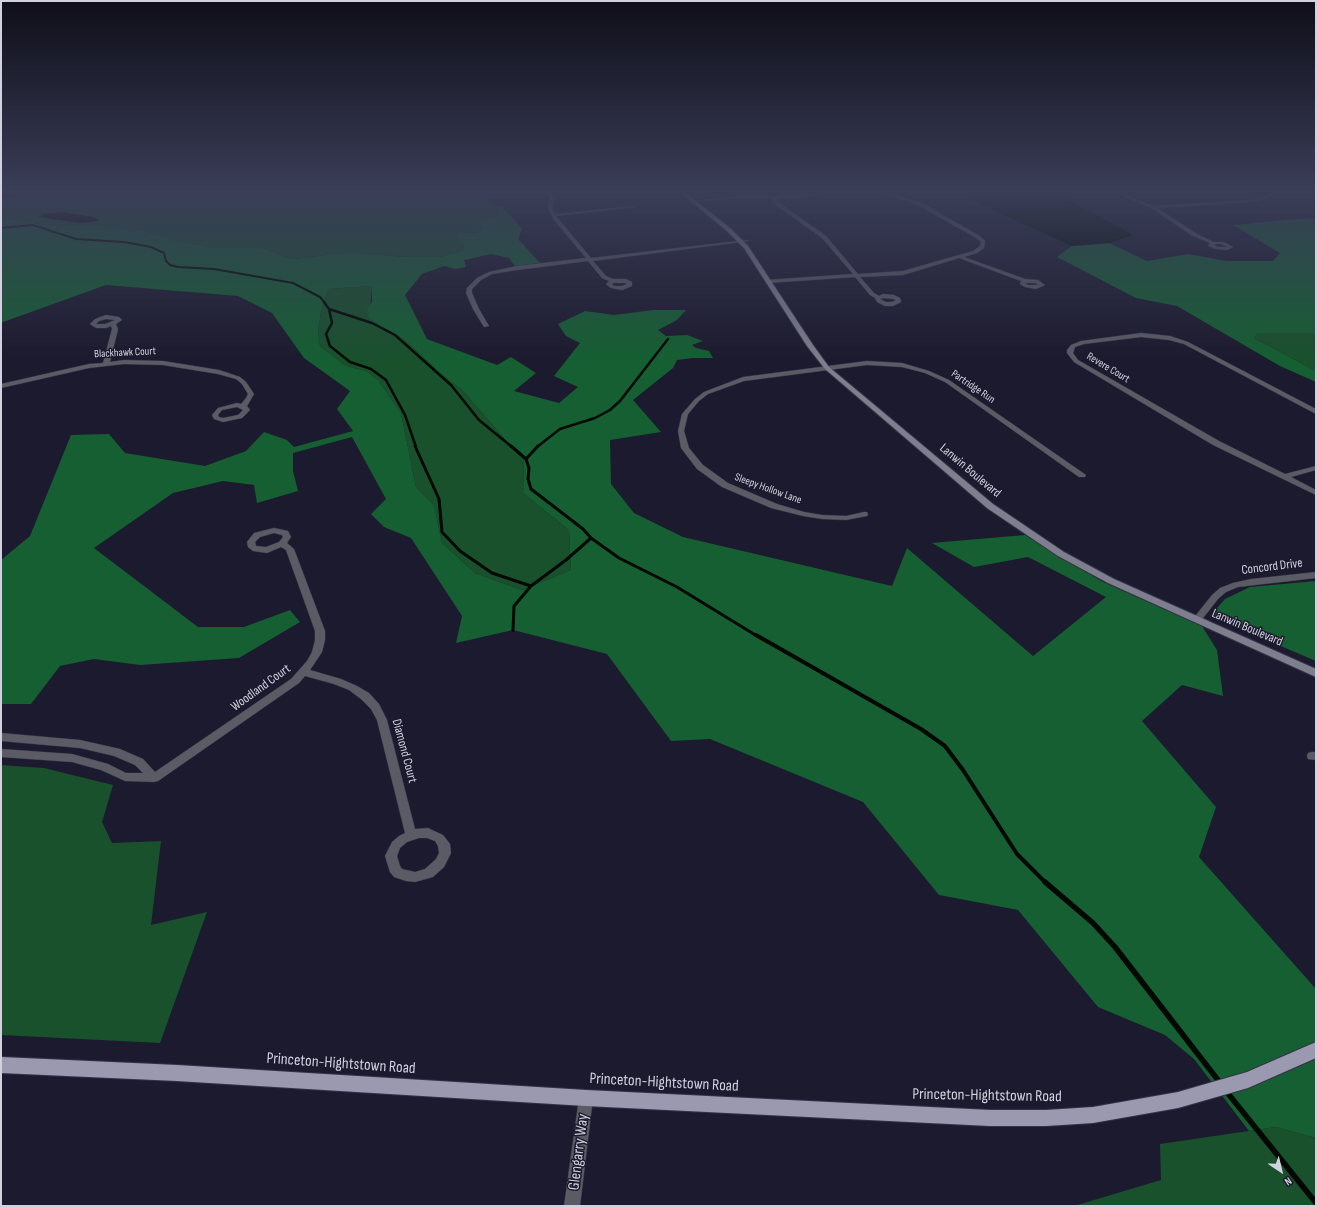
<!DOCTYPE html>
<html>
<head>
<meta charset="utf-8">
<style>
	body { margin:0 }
	#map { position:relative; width:1317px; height:1207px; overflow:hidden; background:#1c1a2e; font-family:"Sofia Sans Condensed",sans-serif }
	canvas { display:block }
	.frame { position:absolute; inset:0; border:2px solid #d1d1df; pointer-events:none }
	.north { position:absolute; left:1261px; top:1151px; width:40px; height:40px; -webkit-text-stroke:3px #1c1a2e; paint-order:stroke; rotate:145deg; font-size:11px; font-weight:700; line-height:16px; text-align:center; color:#d1d1df }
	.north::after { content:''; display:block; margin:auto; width:14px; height:18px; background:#d1d1df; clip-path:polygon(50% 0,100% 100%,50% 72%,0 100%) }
</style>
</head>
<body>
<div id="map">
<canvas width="1317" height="1207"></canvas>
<div class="frame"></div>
<div class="north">N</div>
</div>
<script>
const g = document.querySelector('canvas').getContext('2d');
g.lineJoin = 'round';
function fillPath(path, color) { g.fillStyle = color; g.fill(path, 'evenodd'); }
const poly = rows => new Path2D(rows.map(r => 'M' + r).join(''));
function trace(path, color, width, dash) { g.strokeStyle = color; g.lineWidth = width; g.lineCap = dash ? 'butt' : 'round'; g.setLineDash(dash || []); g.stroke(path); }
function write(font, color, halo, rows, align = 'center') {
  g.font = font + ' "Sofia Sans Condensed",sans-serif'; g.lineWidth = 3; g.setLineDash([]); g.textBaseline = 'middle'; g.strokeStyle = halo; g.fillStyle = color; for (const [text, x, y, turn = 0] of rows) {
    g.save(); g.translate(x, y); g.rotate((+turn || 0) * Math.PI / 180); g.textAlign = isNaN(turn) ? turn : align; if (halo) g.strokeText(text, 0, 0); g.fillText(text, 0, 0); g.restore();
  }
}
fillPath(poly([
	[37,193,485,193,499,212,498,216,484,220,479,224,483,228,480,232,467,232,463,250,440,257,408,257,354,253,330,254,313,257,292,259,262,248,215,248,174,240,142,230,109,226,51,226,1,217,1,199],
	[372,286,369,319,405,340,440,373,462,390,524,461,523,493,569,530,571,570,522,590,475,573,442,543,434,505,416,487,401,413,378,380,366,371,346,366,320,346,318,331,321,312,328,289],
	[1258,333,1316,333,1316,371,1254,338],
	[1,765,44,768,113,785,102,822,112,843,161,841,151,925,207,912,160,1043,1,1035],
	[1276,1127,1316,1138,1316,1206,1074,1206,1161,1180,1160,1144]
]), '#18512c');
fillPath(poly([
	[502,206,522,229,518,239,540,263,515,266,509,258,491,254,464,260,466,267,455,269,444,266,422,274,405,295,427,339,497,365,511,357,536,373,514,391,559,403,578,387,554,376,580,343,566,336,558,324,585,311,614,315,653,310,686,310,677,320,658,330,666,336,687,335,703,341,692,345,696,348,709,351,713,358,693,358,677,360,673,368,633,400,661,432,610,440,611,484,634,513,683,537,892,586,907,548,1033,656,1106,597,1028,557,974,567,932,543,1025,535,1101,581,1202,626,1217,650,1223,696,1182,685,1142,721,1216,807,1199,857,1316,989,1316,1138,1276,1127,1249,1131,1194,1059,1165,1035,1098,1007,1018,910,939,895,863,802,710,739,671,741,607,654,513,630,456,643,462,616,411,538,384,527,371,514,386,499,352,437,293,453,293,471,298,491,257,503,254,485,223,481,173,493,94,548,198,627,244,627,290,610,300,622,239,658,140,665,94,659,60,666,31,704,1,704,1,560,30,536,71,435,109,434,125,453,205,466,246,451,264,432,287,440,294,447,353,431,337,409,350,391,304,358,272,313,238,296,106,285,3,322,1,321,1,217,51,226,109,226,142,230,174,240,215,248,262,248,292,259,313,257,330,254,354,253,408,257,440,257,463,250,464,244,457,236,459,233,480,232,483,228,478,224,484,220,498,216,499,212,495,207],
	[372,286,372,302,367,309,369,319,405,340,440,373,462,390,524,461,523,493,569,530,571,570,522,590,475,573,442,543,434,505,416,487,401,413,378,380,366,371,346,366,320,346,318,331,321,312,328,289],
	[1307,218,1316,219,1316,333,1258,333,1254,338,1316,371,1316,382,1280,366,1177,306,1136,298,1057,257,1072,246,1109,243,1147,261,1188,254,1227,261,1273,261,1280,253,1233,225],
	[1316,581,1316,661,1210,616,1225,599,1250,587]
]), '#155f32');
fillPath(poly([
	[956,193,1055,193,1133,235,1109,243,1072,246],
	[62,212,93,217,100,220,92,222,79,223,38,217,44,214]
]), '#000801');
trace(poly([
	[1,228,33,225,76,239,124,242,151,247,164,253,166,261,170,265,178,267,214,269,293,283,320,297,325,303]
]), '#000801', 2);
trace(poly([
	[324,302,329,309,332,323,326,334,330,346,350,362,371,369,386,380,405,415,416,447],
	[329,309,372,323,395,335,451,385,479,420,512,447],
	[537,447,560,429,595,418,610,410,620,401,668,339]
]), '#000801', 2.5);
trace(poly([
	[415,446,439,499,442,532,460,551,492,573,531,586],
	[511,446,526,459,529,468,528,479,531,489,583,529,591,538,619,558,677,587,757,636],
	[526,459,538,446],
	[513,630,514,606,531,586,566,560,591,538]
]), '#000801', 3);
trace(poly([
	[756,635,921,729,945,746,963,770,1017,854,1046,883]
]), '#000801', 4);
trace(poly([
	[1045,882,1093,923,1115,947,1221,1084],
	[1226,1091,1316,1203]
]), '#000801', 5.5);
const street = poly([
	[548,193,552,193,554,198,552,209,555,214,634,206,636,207,556,216,591,258,747,240,749,241,593,261,606,276,613,279,626,279,632,282,632,286,622,290,611,288,607,285,606,284,609,281,602,278,588,261,517,270,492,274,481,280,472,289,472,293,479,309,489,326,484,327,473,309,466,293,467,288,477,278,489,272,517,266,586,258,554,220,548,209,550,198,548,193],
	[613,283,625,283,627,284,622,286,614,286,612,284,613,283],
	[823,193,838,193,798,198,777,198,778,202,826,236,858,274,903,271,973,251,980,246,981,242,976,238,916,204,894,197,871,193,883,193,895,195,920,202,980,236,985,241,984,248,977,253,964,257,1025,279,1038,280,1045,285,1036,289,1025,287,1020,284,1021,281,959,258,903,275,860,277,874,293,879,296,883,294,894,295,900,298,901,302,893,306,885,306,877,302,875,298,870,295,855,277,768,283,765,281,766,280,853,274,822,238,774,204,772,198,739,198,693,202,691,201,739,196,798,196,823,193],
	[1025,283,1035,283,1038,285,1028,285,1025,283],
	[884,298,893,299,896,300,892,302,886,302,880,299,884,298],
	[1116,193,1122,193,1153,206,1251,200,1264,197,1271,193,1276,193,1266,199,1251,202,1157,208,1197,234,1214,242,1224,242,1233,247,1227,250,1216,249,1208,246,1210,243,1193,236,1151,208,1116,193],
	[1214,244,1221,244,1227,247,1217,247,1214,244],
	[106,315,119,317,122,320,116,324,118,329,110,362,124,360,163,361,219,370,240,377,246,382,254,394,247,406,250,410,242,418,223,422,214,419,212,415,218,408,237,403,241,404,246,398,248,394,242,384,236,379,218,374,163,365,124,364,89,368,1,388,1,384,89,364,103,363,112,329,111,326,106,328,96,328,90,324,95,319,106,315],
	[106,319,115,320,105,324,96,324,99,321,106,319],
	[237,407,243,410,238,415,223,418,219,417,218,415,222,410,237,407],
	[1141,333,1170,336,1188,342,1316,409,1316,414,1184,344,1169,340,1141,337,1084,344,1075,347,1073,353,1078,360,1219,441,1285,474,1316,466,1316,470,1291,477,1316,490,1316,495,1213,445,1074,362,1067,353,1067,350,1071,345,1081,341,1141,333],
	[867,361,902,363,929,371,949,380,1086,475,1085,477,1079,477,945,382,925,373,902,367,867,365,744,381,708,394,699,401,688,414,684,431,689,448,703,465,728,483,777,504,804,512,822,515,846,516,864,512,867,512,868,514,867,516,846,520,822,519,803,516,771,508,722,487,697,469,681,448,678,431,682,414,695,399,704,392,743,377,867,361],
	[274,528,288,531,291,537,287,543,294,549,325,631,325,640,322,652,310,670,341,679,357,686,369,693,379,704,387,720,415,829,428,828,432,830,443,835,450,844,451,853,444,867,433,877,415,882,406,881,394,877,390,872,385,856,392,842,399,836,405,833,377,720,371,709,361,699,349,690,334,684,305,676,299,683,158,781,154,782,125,781,101,770,72,762,1,757,1,749,72,754,108,764,126,773,143,773,135,765,114,756,80,748,1,741,1,733,80,740,120,749,143,759,155,772,291,679,307,661,312,652,315,640,315,631,286,550,281,547,267,553,253,551,248,547,247,542,254,533,274,528],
	[274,533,282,535,283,537,279,542,266,547,256,546,255,542,260,537,274,533],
	[419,838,427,838,435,841,438,846,439,853,436,859,425,869,415,872,402,869,400,866,397,856,400,848,407,842,419,838],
	[1316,572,1316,578,1238,587,1226,592,1218,599,1200,622,1197,623,1192,620,1212,595,1220,588,1233,583,1251,579,1316,572],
	[1312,752,1316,752,1316,760,1308,759,1307,756,1308,753,1312,752],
	[586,1091,591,1093,593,1098,580,1206,564,1206,579,1098,581,1093,586,1091]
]);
const secondary = poly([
	[681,193,686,193,731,229,748,246,813,345,829,367,993,504,1064,552,1114,579,1316,669,1316,677,1108,583,1058,556,987,508,825,369,807,346,744,248,727,231,681,193]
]);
const primary = poly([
	[1316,1042,1316,1058,1248,1088,1178,1108,1093,1123,1046,1126,990,1126,586,1106,177,1081,1,1073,1,1057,177,1065,586,1090,990,1110,1046,1110,1093,1107,1178,1092,1247,1072,1316,1042]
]);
trace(street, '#353447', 1);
trace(secondary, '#353447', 2);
trace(primary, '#353447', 2);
fillPath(street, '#5b5b66');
fillPath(secondary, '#7e7e8f');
fillPath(primary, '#9a99b0');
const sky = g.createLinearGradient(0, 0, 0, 362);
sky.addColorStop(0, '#0f0e19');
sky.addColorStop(0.53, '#3a3e57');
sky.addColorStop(1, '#3a3e5700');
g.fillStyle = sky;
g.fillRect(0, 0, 1317, 362);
write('11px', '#d1d1df', '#1c1a2e', [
	["Blackhawk Court",125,353,-3],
	["Revere Court",1108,368,31],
	["Partridge Run",973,387,34],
	["Sleepy Hollow Lane",768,489,20]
]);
write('13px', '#d1d1df', '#1c1a2e', [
	["Lanwin Boulevard",970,471,40],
	["Concord Drive",1272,567,-7],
	["Lanwin Boulevard",1247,628,23],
	["Woodland Court",261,688,-36],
	["Diamond Court",404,751,75]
]);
write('16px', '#d1d1df', '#1c1a2e', [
	["Princeton-Hightstown Road",341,1064,4],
	["Princeton-Hightstown Road",664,1083,3],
	["Princeton-Hightstown Road",987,1096,1],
	["Glengarry Way",579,1152,-83]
]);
</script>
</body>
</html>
